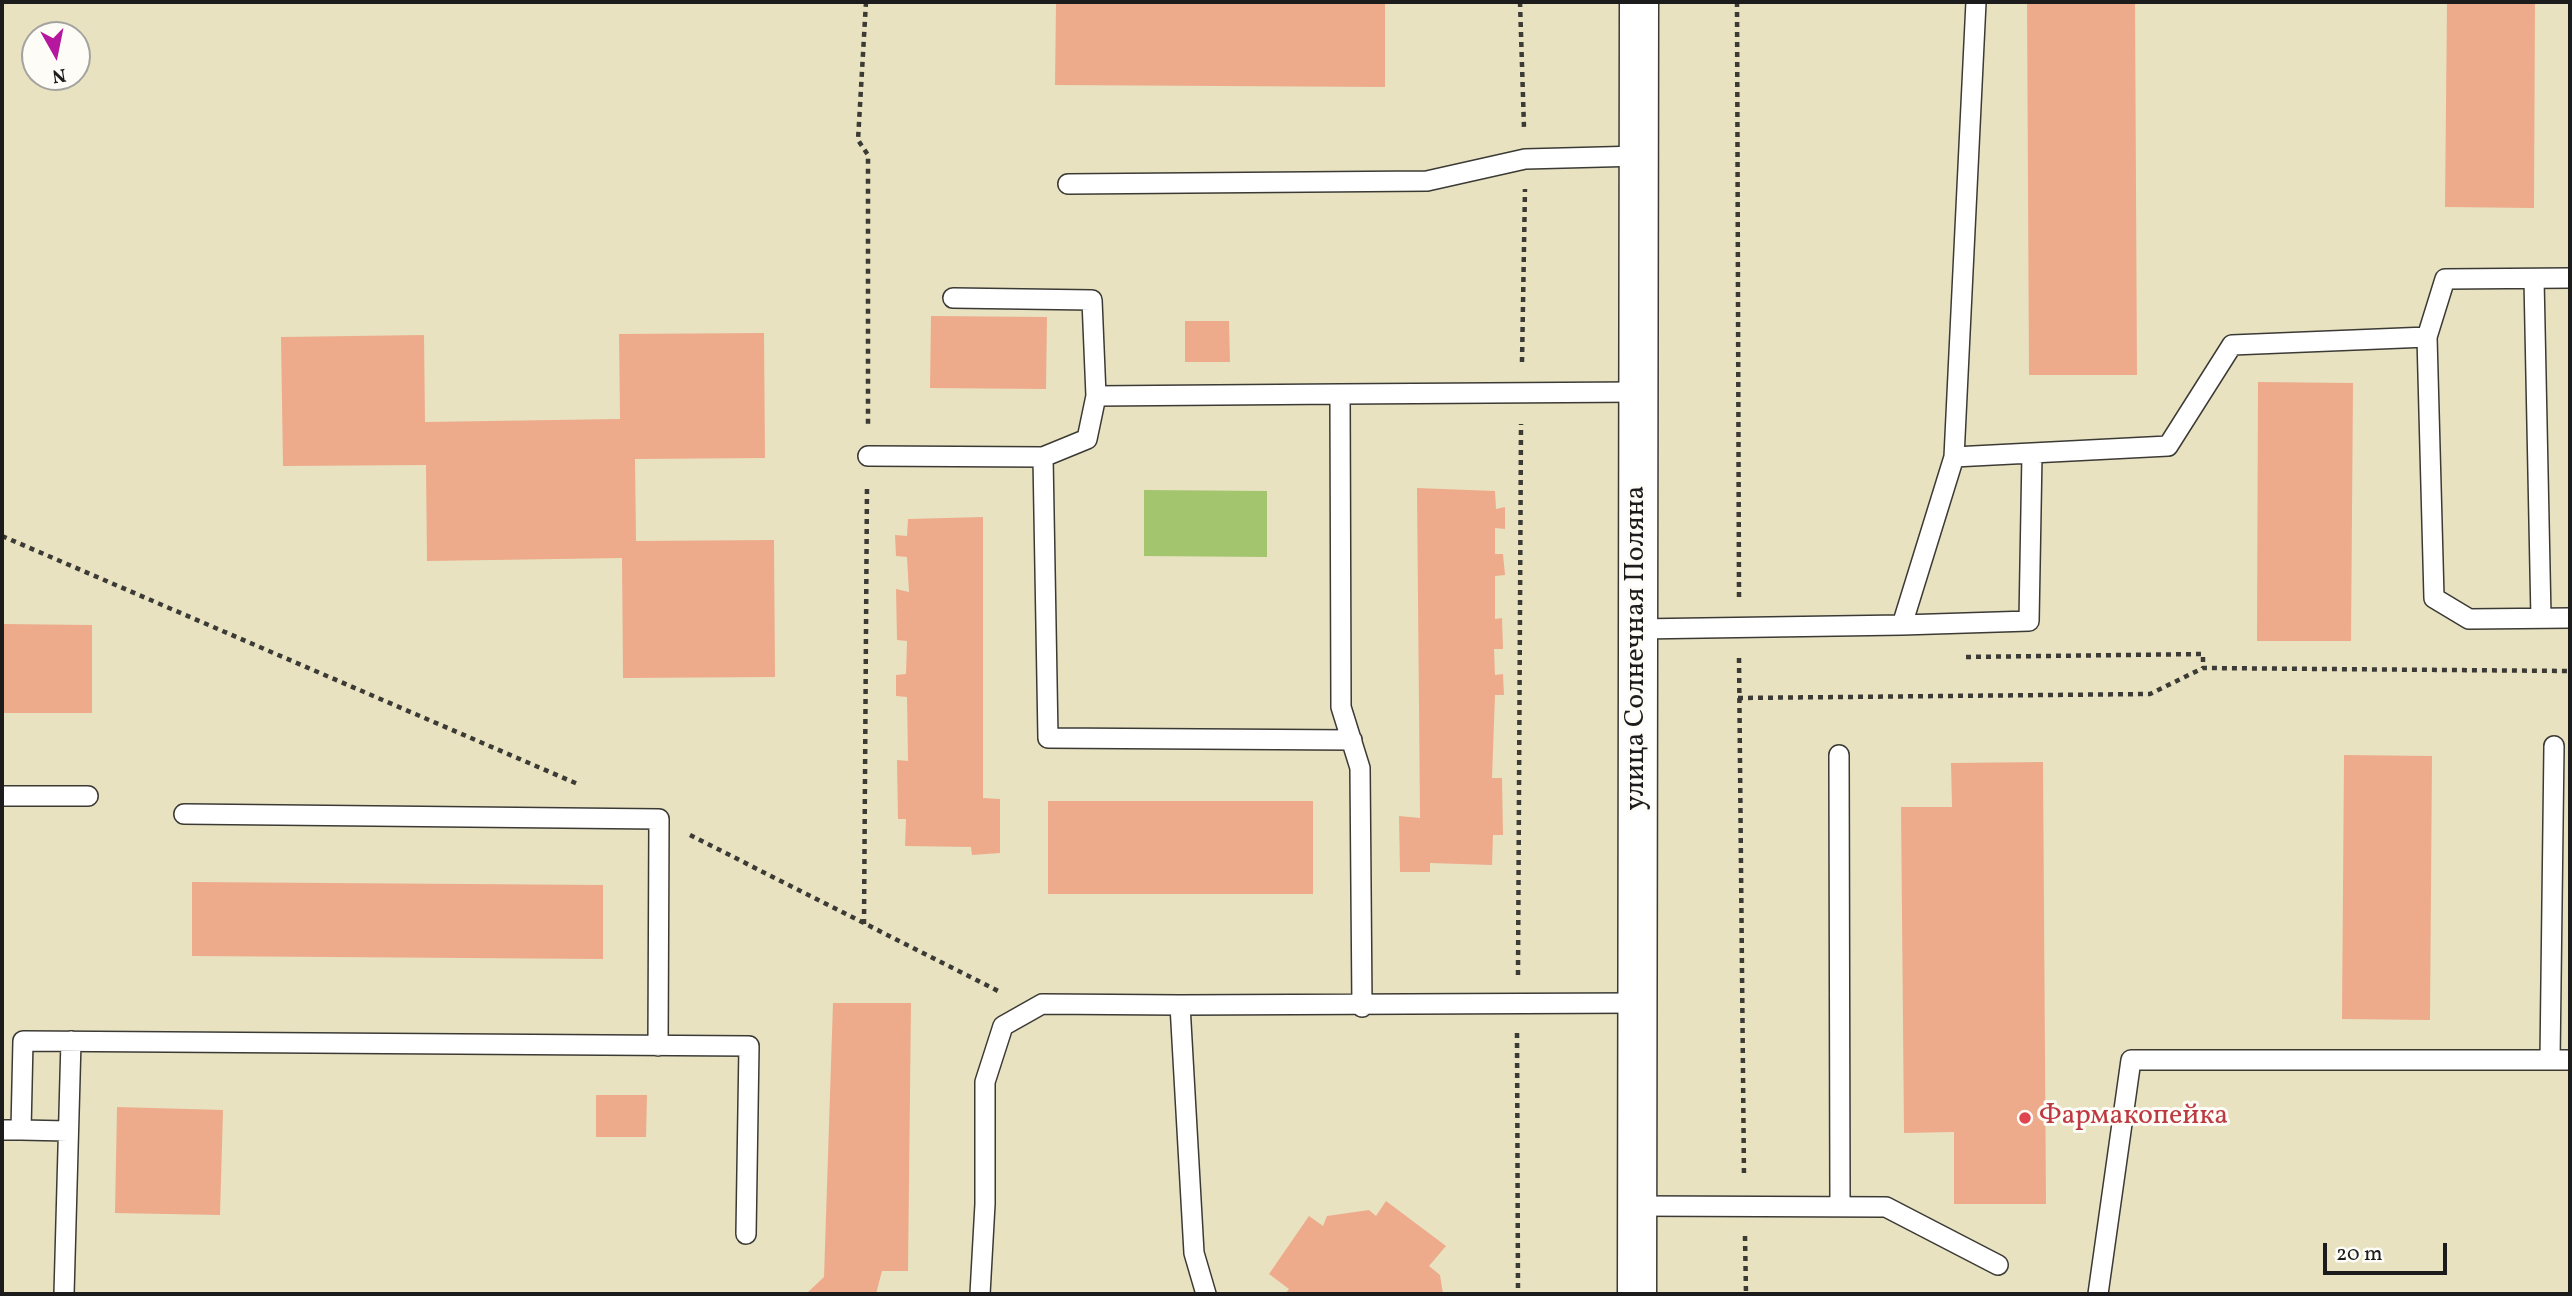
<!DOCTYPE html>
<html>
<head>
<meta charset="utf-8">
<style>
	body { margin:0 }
	#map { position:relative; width:2572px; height:1296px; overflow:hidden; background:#e8e2c0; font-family:Vollkorn,serif }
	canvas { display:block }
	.frame { position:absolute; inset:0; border:4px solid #1c1c1c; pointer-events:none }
	.north { position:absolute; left:21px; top:21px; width:70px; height:70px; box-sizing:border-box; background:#fdfcf7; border:2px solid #a3a29f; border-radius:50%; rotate:171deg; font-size:19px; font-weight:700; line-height:28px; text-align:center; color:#1c1c1c }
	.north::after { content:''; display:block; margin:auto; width:24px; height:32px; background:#b5179e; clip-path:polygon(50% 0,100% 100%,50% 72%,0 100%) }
	.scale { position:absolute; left:2323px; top:1243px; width:124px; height:32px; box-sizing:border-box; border:4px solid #1c1c1c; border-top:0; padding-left:9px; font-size:21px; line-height:24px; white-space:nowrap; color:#1c1c1c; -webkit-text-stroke:5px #fdfcf7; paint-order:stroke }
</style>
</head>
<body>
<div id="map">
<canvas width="2572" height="1296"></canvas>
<div class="frame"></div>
<div class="north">N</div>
<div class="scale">20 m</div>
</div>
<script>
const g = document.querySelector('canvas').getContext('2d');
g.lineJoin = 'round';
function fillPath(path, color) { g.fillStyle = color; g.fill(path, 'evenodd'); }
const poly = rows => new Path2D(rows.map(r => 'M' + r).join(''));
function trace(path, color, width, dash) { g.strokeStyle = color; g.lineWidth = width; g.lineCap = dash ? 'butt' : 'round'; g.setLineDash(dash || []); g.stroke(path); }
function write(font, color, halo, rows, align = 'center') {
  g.font = font + ' Vollkorn,serif'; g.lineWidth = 6; g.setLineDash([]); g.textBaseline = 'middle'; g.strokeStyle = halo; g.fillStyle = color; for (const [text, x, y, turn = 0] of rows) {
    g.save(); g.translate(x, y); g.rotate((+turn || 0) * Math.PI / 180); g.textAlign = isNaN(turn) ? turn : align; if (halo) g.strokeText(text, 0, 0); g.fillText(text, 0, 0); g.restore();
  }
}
fillPath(poly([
	[1144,490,1267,491,1267,557,1144,556]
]), '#a2c56e');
fillPath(poly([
	[1056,2,1385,2,1385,87,1055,85],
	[2027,2,2135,2,2137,375,2029,375],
	[2447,2,2535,2,2534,208,2445,207],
	[931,316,1047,317,1046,389,930,388],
	[1185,321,1229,321,1230,362,1185,362],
	[764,333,765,458,635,459,636,541,774,540,775,677,623,678,622,558,427,561,426,465,283,466,281,337,424,335,425,422,620,419,619,334],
	[2258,382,2353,383,2351,641,2257,641],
	[1417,488,1495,491,1496,509,1505,507,1505,529,1495,528,1495,554,1503,554,1505,575,1495,576,1495,619,1502,618,1503,649,1494,649,1495,675,1503,674,1504,695,1495,695,1492,778,1502,778,1503,835,1493,835,1492,865,1430,863,1430,872,1400,872,1399,816,1420,818],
	[983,517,983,798,1000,799,1000,853,972,855,971,847,905,846,906,819,898,819,897,760,908,761,907,697,896,696,896,675,906,674,907,641,897,640,896,589,909,592,907,557,896,556,895,535,907,536,908,519],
	[2,624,92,625,92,713,2,713],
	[2344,755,2432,756,2430,1020,2342,1019],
	[2043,762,2046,1204,1954,1204,1954,1132,1904,1133,1901,807,1952,807,1951,763],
	[1048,801,1313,801,1313,894,1048,894],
	[192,882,603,885,603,959,192,956],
	[833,1003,911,1003,908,1271,882,1271,876,1294,806,1294,824,1277],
	[596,1095,647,1095,646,1137,596,1137],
	[117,1107,223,1110,220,1215,115,1213],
	[1386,1201,1446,1246,1429,1266,1440,1275,1443,1294,1285,1294,1289,1289,1269,1274,1309,1216,1323,1226,1327,1216,1369,1210,1376,1216]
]), '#edab8c');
const service = poly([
	[1068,184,1427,181,1525,159,1640,156],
	[2570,278,2445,279,2427,337,2434,598,2469,619,2570,618],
	[2534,279,2541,618],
	[953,298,1092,300,1096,396],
	[868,456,1043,457,1048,738,1352,740],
	[1043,457,1087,439,1096,396,1340,394],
	[1954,457,2168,446,2232,345,2427,337],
	[1902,625,2029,621,2032,454],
	[1638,629,1902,625,1954,457,1976,2],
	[1839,755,1840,1207],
	[2,796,88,796],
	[184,814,659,819,658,1046],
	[1362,1007,1360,768,1341,707,1340,394,1638,392],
	[2550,1060,2570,1060],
	[2,1130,21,1130,23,1041,749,1046,746,1234],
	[21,1130,68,1131],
	[1637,1206,1886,1207,1998,1265],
	[64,1294,71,1041],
	[980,1294,985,1204,985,1082,1003,1026,1042,1004,1180,1005],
	[1206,1294,1194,1253,1180,1005,1637,1003],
	[2098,1294,2131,1060,2550,1060,2554,746]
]);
const minor = poly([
	[1637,1294,1639,2]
]);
trace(service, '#3b3a35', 22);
trace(minor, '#3b3a35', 41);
trace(poly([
	[866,2,858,140,868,155,868,428],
	[1520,2,1524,128],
	[1737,2,1739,597],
	[1522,362,1525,189],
	[2,536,580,785],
	[1966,657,2203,654,2203,668],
	[1739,658,1744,1178],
	[1738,698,2150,694,2203,668,2570,671],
	[690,835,1000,992],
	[864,924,867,485],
	[1518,975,1521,424],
	[1517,1033,1518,1294],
	[1745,1236,1746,1294]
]), '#3b3a35', 4.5, [5, 5]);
trace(service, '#fff', 19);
trace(minor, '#fff', 38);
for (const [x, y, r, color] of [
	[2025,1118,7,"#e0444e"]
]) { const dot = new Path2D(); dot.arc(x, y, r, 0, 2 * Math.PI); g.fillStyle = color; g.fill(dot); trace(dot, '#fdfcf7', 2.5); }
write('28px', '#1c1c1c', '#fdfcf7', [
	["улица Солнечная Поляна",1638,648,-90]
]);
write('28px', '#be3a42', '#fdfcf7', [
	["Фармакопейка",2039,1118]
], 'left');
</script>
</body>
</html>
